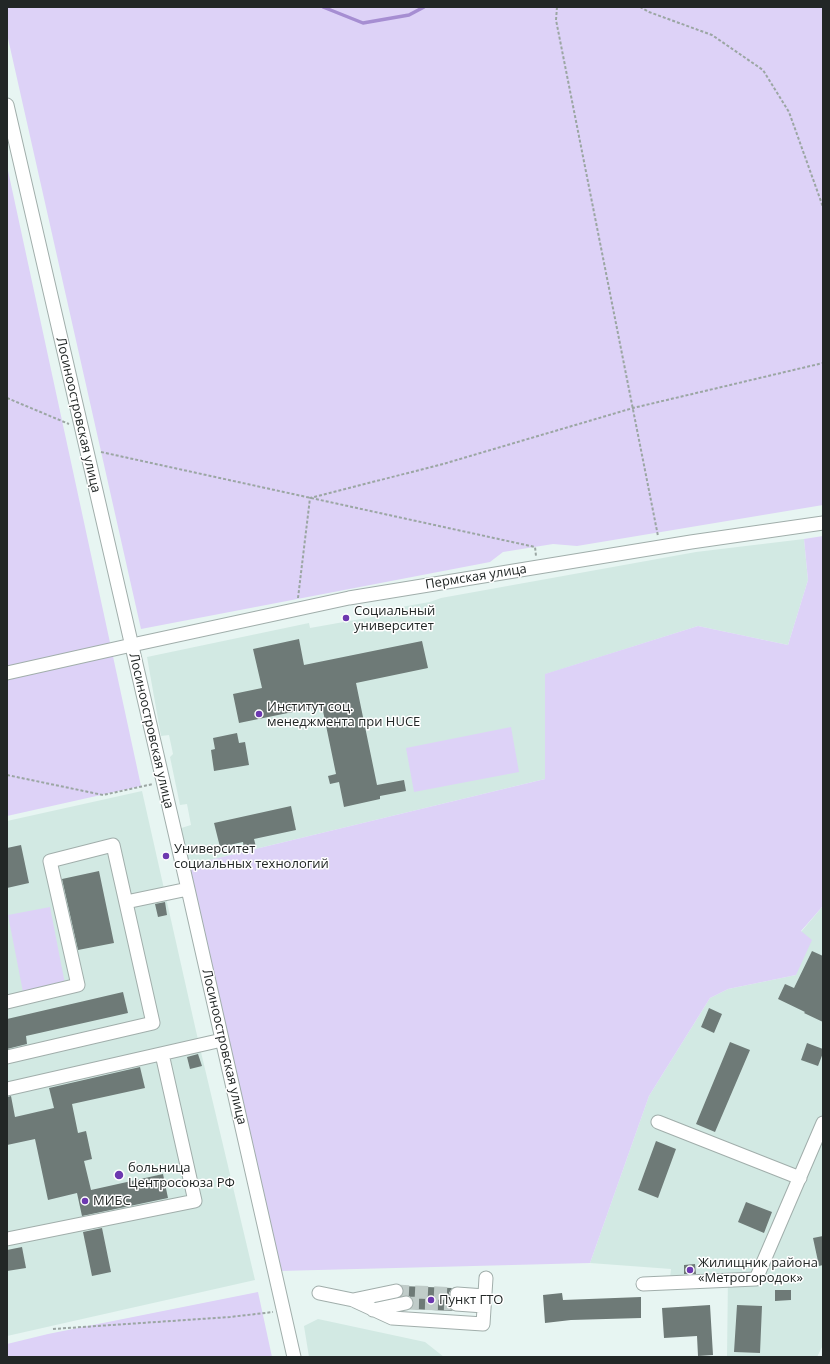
<!DOCTYPE html>
<html>
<head>
<meta charset="utf-8">
<style>
	body { margin:0 }
	#map { position:relative; width:830px; height:1364px; overflow:hidden; background:#e7f5f2; font-family:"Open Sans",sans-serif }
	canvas { display:block }
	.frame { position:absolute; inset:0; border:8px solid #222726; pointer-events:none }
</style>
</head>
<body>
<div id="map">
<canvas width="830" height="1364"></canvas>
<div class="frame"></div>
</div>
<script>
const g = document.querySelector('canvas').getContext('2d');
g.lineJoin = 'round';
function fillPath(path, color) { g.fillStyle = color; g.fill(path, 'evenodd'); }
const poly = rows => new Path2D(rows.map(r => 'M' + r).join(''));
function trace(path, color, width, dash) { g.strokeStyle = color; g.lineWidth = width; g.lineCap = dash ? 'butt' : 'round'; g.setLineDash(dash || []); g.stroke(path); }
function write(font, color, halo, rows, align = 'center') {
  g.font = font + ' "Open Sans",sans-serif'; g.lineWidth = 3; g.setLineDash([]); g.textBaseline = 'middle'; g.strokeStyle = halo; g.fillStyle = color; for (const [text, x, y, turn = 0] of rows) {
    g.save(); g.translate(x, y); g.rotate((+turn || 0) * Math.PI / 180); g.textAlign = isNaN(turn) ? turn : align; if (halo) g.strokeText(text, 0, 0); g.fillText(text, 0, 0); g.restore();
  }
}
fillPath(poly([
	[804,539,808,580,788,645,698,626,546,674,545,779,185,866,178,829,191,825,187,804,180,805,170,757,173,754,169,735,161,736,147,657,309,623,310,628,372,617,378,611,430,602,441,598,696,552],
	[142,791,196,1031,255,1280,7,1336,7,821],
	[823,906,823,1345,817,1357,727,1357,728,1275,670,1278,671,1269,590,1263,649,1096,710,998,728,989,796,975,801,932],
	[318,1319,425,1342,444,1357,499,1356,539,1357,309,1357,304,1326]
]), '#d2e9e3');
fillPath(poly([
	[7,7,823,7,823,505,577,546,553,544,503,552,490,562,141,629,7,34],
	[7,166,141,786,7,816],
	[823,536,823,906,801,931,812,940,796,975,728,989,710,998,649,1096,590,1263,279,1271,185,866,545,779,545,674,698,626,788,645,808,580,804,539],
	[511,727,519,772,414,792,406,748],
	[50,907,65,984,23,992,8,915],
	[258,1292,272,1357,7,1357,7,1344,48,1334]
]), '#ddd2f7');
trace(poly([
	[323,7,363,23,409,15,424,7]
]), '#a68ed2', 3.5);
fillPath(poly([
	[299,639,304,665,422,641,428,668,356,683,377,785,404,780,406,791,380,796,380,799,344,807,339,782,330,784,328,776,336,774,322,706,239,723,233,694,262,688,253,649],
	[237,733,239,743,245,742,249,765,214,771,211,750,215,749,213,738],
	[291,806,296,830,254,839,256,847,244,849,243,842,220,847,214,823],
	[21,845,29,883,7,888,7,848],
	[99,871,114,943,78,950,62,879],
	[165,902,167,915,158,917,155,904],
	[812,951,823,956,823,1022,804,1013,805,1012,778,999,785,984,794,988],
	[123,992,128,1013,26,1036,27,1044,7,1049,7,1019],
	[709,1008,722,1014,714,1033,701,1027],
	[730,1042,750,1050,715,1132,696,1124],
	[807,1043,823,1049,823,1053,818,1066,801,1060],
	[198,1054,202,1066,190,1069,187,1057],
	[140,1067,145,1088,72,1104,78,1133,86,1131,92,1159,84,1161,91,1190,163,1174,168,1198,82,1216,77,1193,48,1200,35,1139,7,1145,7,1097,11,1096,15,1117,54,1108,49,1088],
	[656,1141,676,1149,658,1198,638,1190],
	[746,1202,772,1212,764,1233,738,1222],
	[102,1228,111,1272,92,1276,83,1232],
	[823,1236,823,1265,819,1266,813,1238],
	[22,1247,26,1268,7,1271,7,1250],
	[695,1264,696,1274,684,1274,684,1265],
	[402,1286,452,1288,449,1293,451,1298,448,1304,449,1308,453,1311,410,1309,413,1306,414,1301,409,1296,402,1296,404,1290],
	[775,1290,791,1290,791,1300,775,1301],
	[562,1293,563,1300,641,1297,641,1318,571,1320,545,1323,543,1295],
	[710,1305,713,1355,698,1356,697,1336,664,1338,662,1308],
	[737,1305,762,1306,760,1353,734,1352]
]), '#6e7a77');
trace(poly([
	[396,1291,457,1294],
	[406,1303,456,1304]
]), '#c0ccc9', 13, [13, 6]);
const minor = poly([
	[7,105,188,889,294,1357],
	[7,673,132,645,349,598,691,542,823,523],
	[126,902,188,889],
	[7,1002,78,985,50,861,113,845,153,1023,7,1057],
	[7,1089,222,1040],
	[658,1122,800,1178],
	[7,1239,195,1201,162,1054],
	[643,1284,756,1279,823,1123],
	[319,1293,353,1300,392,1318,483,1324,486,1278],
	[457,1294,485,1296],
	[353,1300,396,1291],
	[456,1304,484,1306],
	[373,1310,406,1303]
]);
trace(minor, '#a1aeab', 15);
trace(poly([
	[557,7,556,20,658,536],
	[640,7,649,12,712,35,763,70,789,112,823,207],
	[7,398,69,424],
	[101,452,535,547,536,556],
	[298,598,310,498,443,464,633,408,823,363],
	[7,775,103,795,153,784],
	[53,1329,230,1317,273,1312]
]), '#9ba6a3', 2, [3, 2]);
trace(minor, '#fff', 13);
for (const [x, y, r, color] of [
	[346,618,4,"#6c38af"],
	[259,714,4,"#6c38af"],
	[166,856,4,"#6c38af"],
	[119,1175,5,"#6c38af"],
	[85,1201,4,"#6c38af"],
	[690,1270,4,"#6c38af"],
	[431,1300,4,"#6c38af"]
]) { const dot = new Path2D(); dot.arc(x, y, r, 0, 2 * Math.PI); g.fillStyle = color; g.fill(dot); trace(dot, '#fff', 1.5); }
write('13px', '#222726', '#fff', [
	["Лосиноостровская улица",78,415,77],
	["Пермская улица",476,577,-9],
	["Лосиноостровская улица",151,731,77],
	["Лосиноостровская улица",224,1047,77]
]);
write('13px', '#222726', '#fff', [
	["Социальный",354,611],
	["университет",354,626],
	["Институт соц.",267,707],
	["менеджмента при HUCE",267,722],
	["Университет",174,849],
	["социальных технологий",174,864],
	["больница",128,1168],
	["Центросоюза РФ",128,1183],
	["МИБС",93,1201],
	["Жилищник района",698,1263],
	["«Метрогородок»",698,1278],
	["Пункт ГТО",439,1300]
], 'left');
</script>
</body>
</html>
